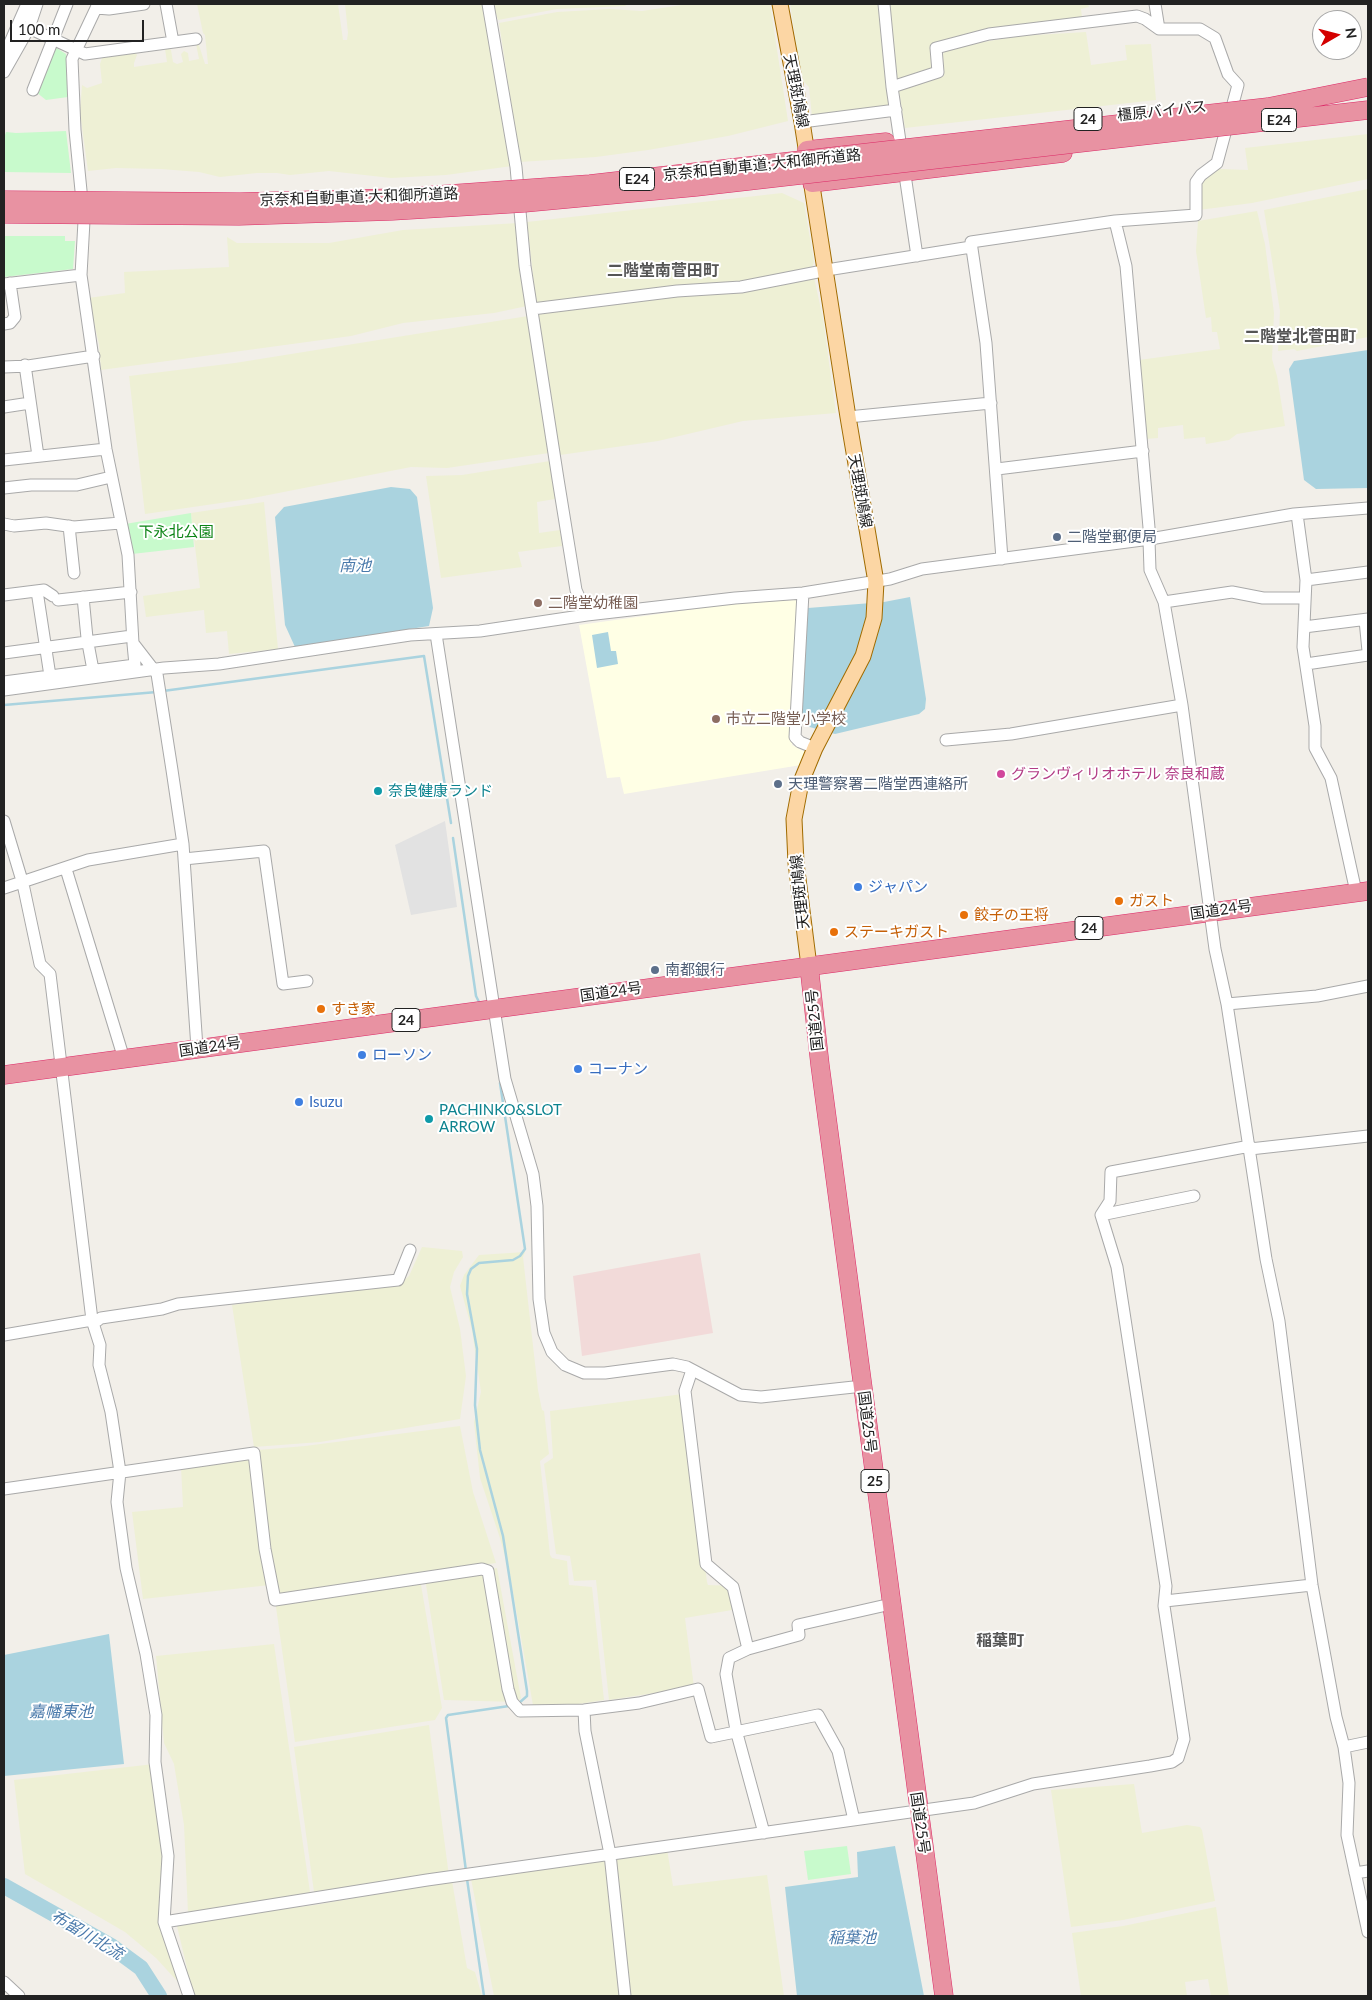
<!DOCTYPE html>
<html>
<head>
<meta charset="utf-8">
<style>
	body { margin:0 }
	#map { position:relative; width:1372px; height:2000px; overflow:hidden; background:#f2efe9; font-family:Lato,sans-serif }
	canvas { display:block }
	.frame { position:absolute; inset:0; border:5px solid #222; pointer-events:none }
	.north { position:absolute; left:1312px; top:10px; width:50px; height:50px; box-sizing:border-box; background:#fff; border:1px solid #a7a7a7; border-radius:50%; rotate:82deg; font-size:14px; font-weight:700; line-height:20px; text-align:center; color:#222 }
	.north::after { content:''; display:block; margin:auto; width:18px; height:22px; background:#d40000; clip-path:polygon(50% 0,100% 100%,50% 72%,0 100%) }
	.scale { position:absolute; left:10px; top:20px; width:134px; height:22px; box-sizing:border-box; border:2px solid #222; border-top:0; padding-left:6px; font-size:15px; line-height:18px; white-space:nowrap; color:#222; -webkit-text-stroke:4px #fff; paint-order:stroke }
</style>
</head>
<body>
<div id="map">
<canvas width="1372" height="2000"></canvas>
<div class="frame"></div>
<div class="north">N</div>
<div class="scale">100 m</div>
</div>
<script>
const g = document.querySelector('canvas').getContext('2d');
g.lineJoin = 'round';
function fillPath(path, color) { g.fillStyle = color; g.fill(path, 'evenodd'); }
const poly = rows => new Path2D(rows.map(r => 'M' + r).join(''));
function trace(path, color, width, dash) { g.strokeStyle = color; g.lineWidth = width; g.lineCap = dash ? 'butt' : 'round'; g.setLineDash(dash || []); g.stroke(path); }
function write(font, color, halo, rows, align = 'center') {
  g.font = font + ' Lato,"Noto Sans JP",sans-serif'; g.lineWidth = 4; g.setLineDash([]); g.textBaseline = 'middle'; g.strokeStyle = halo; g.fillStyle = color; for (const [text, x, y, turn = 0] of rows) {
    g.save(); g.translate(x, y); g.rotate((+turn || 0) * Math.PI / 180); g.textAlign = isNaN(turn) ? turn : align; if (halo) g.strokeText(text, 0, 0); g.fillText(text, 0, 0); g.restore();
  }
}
fillPath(poly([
	[700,1253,713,1333,582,1356,573,1276]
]), '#f2dad9');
fillPath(poly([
	[797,600,792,745,805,752,801,765,624,794,620,777,607,778,579,625,731,604]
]), '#ffffe5');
fillPath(poly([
	[197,4,338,4,343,40,347,40,348,33,345,4,484,4,512,166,446,175,391,178,329,171,290,175,277,173,257,173,220,177,199,172,161,169,116,168,88,171,80,113,82,85,87,88,102,83,100,64,102,58,135,52,137,55,134,63,134,67,167,62,165,49,167,47,171,50,173,62,177,64,183,62,181,54,184,51,188,53,189,61,199,59,196,44,198,42,205,64,208,64,205,35,203,33],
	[493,4,628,4,625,6,557,9,498,20],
	[688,4,770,4,788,121,728,136,648,150,596,157,520,162,499,23,557,12,610,9,642,11],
	[790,4,879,4,892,105,889,108,812,117,809,87,802,80],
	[885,4,1088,4,1089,7,1081,9,1083,26,1012,29,934,43,934,67,930,70,894,80],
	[1086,32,1091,65,1127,60,1125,45,1151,44,1156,100,905,128,899,91,902,87,944,76,943,54,948,48,1019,36],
	[1368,134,1368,179,1252,203,1199,210,1200,182,1204,177,1220,169,1248,170,1245,148],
	[1368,189,1368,337,1297,351,1294,349,1278,351,1280,311,1264,210],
	[782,193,804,203,814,262,812,268,764,280,538,305,536,302,527,222],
	[1257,211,1265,244,1274,313,1272,359,1277,376,1285,426,1237,434,1229,440,1206,444,1205,437,1184,439,1183,425,1158,428,1158,438,1145,439,1139,360,1220,349,1217,332,1212,332,1211,317,1206,318,1196,251,1198,221],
	[518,223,527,306,494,313,403,323,351,336,101,370,99,344,88,298,125,293,124,272,229,267,227,237,237,243,329,243,403,230],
	[814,277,823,319,836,413,743,421,658,441,560,455,537,312,633,302,678,294],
	[528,316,549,453,447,468,411,467,248,499,145,514,129,376,235,363],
	[550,461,555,499,537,502,539,533,560,530,562,546,518,552,522,567,441,578,426,476,462,475],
	[264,502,278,649,229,654,227,631,206,633,204,610,146,617,143,596,200,588,191,513],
	[422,1247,462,1251,463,1257,454,1272,450,1287,460,1329,466,1376,460,1419,320,1442,254,1447,232,1305,404,1280,409,1276],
	[525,1252,523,1257,538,1390,542,1410,544,1411,549,1454,540,1461,550,1555,552,1558,567,1561,569,1585,592,1587,604,1700,534,1711,510,1575,500,1538,480,1478,474,1422,481,1392,472,1330,460,1286,464,1275,479,1255],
	[683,1394,707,1582,708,1585,734,1586,738,1609,685,1618,694,1687,609,1700,596,1580,574,1581,570,1556,556,1554,544,1464,553,1458,550,1411],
	[460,1426,473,1492,496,1563,279,1595,275,1593,258,1450,305,1446],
	[252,1458,270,1585,143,1599,132,1512,183,1507,181,1467],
	[497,1568,521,1698,517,1702,444,1700,425,1578],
	[420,1579,442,1708,435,1720,295,1742,275,1600],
	[274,1644,311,1899,188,1913,184,1825,174,1764,164,1743,156,1656],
	[429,1725,449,1876,315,1899,294,1747],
	[154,1764,166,1860,163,1918,177,1955,178,1982,156,1958,125,1932,25,1874,14,1780],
	[1134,1784,1142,1833,1187,1825,1200,1827,1202,1830,1215,1901,1123,1920,1071,1927,1051,1790],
	[667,1849,673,1886,767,1875,784,1996,630,1996,615,1857],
	[607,1860,623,1996,494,1996,471,1879],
	[452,1881,467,1968,475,1972,482,1996,186,1996,187,1968,176,1922,315,1905],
	[1216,1907,1229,1996,1211,1996,1208,1979,1185,1982,1187,1996,1081,1996,1072,1933,1123,1926]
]), '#eef0d5');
fillPath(poly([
	[55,47,66,54,68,97,46,100,36,92],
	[66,131,71,173,4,172,4,138,6,132,16,133],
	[4,236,65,236,65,241,75,241,73,269,4,277],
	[191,513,194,547,132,554,125,524],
	[847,1846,851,1874,808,1880,804,1851]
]), '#c8facc');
fillPath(poly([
	[445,821,457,907,411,915,395,845]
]), '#e2e2e2');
fillPath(poly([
	[1368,350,1368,488,1316,489,1304,480,1289,369,1294,361],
	[391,487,410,489,417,497,433,608,429,626,295,647,285,625,275,517,284,507],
	[910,597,926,699,925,709,919,714,835,734,806,726,801,718,808,608,884,602],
	[608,632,611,651,616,651,618,664,597,668,592,635],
	[109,1634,124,1764,4,1776,4,1655],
	[895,1846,924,1996,797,1996,785,1887,858,1877,857,1852]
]), '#aad3df');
trace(poly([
	[163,691,424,656,451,823],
	[4,705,157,692],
	[453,838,476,996,479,1002],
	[500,1083,525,1249,520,1256,513,1260,479,1263,471,1269,468,1276,467,1294,477,1349,475,1405,480,1450,503,1536,527,1691,527,1696,519,1703],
	[466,1871,446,1718,448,1715,509,1706],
	[467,1879,484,1996]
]), '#aad3df', 2.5);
trace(poly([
	[4,1886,111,1946,141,1968,159,1996]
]), '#aad3df', 16);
const minor = poly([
	[98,4,72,59,75,130,84,221,81,275,106,449,128,555,133,643,157,674,172,770,183,844,197,1048],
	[166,4,173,42],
	[488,4,516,167,525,266,558,479,576,590,587,615],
	[884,4,892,87,917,256],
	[1155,4,1159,29],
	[96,8,109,9,144,4],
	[29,28,85,54,196,39],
	[4,56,27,4],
	[4,72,29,28,37,4],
	[892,87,938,72,936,48,989,34,1137,16,1145,19,1159,29,1200,29,1215,38,1228,74,1238,85,1217,163,1201,175,1196,182,1196,215,1115,221,971,242,986,343,1002,559],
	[33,90,67,4],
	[802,122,896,110],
	[1115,221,1126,266,1150,539],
	[4,284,81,275],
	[532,309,677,291,741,287,833,269,971,247],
	[4,324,10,323,15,317,10,283],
	[25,365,38,456],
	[4,367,28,366,94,356],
	[4,407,30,403],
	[848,417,991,403],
	[4,460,106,449],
	[997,469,1143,451],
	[4,488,31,485,77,485,111,477],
	[1297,514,1306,580,1303,647,1315,726,1315,748,1331,778,1356,892],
	[4,524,14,526,46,523,74,527,120,523],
	[69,526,74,573],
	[1149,540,1150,570,1164,602,1182,705,1215,949,1227,1004,1266,1259,1279,1321,1312,1585,1336,1717,1344,1747,1349,1783,1347,1835,1368,1932],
	[1306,580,1368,572],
	[37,591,50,676],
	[803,593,795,737,800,742,815,748],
	[4,595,44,590,53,596],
	[83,597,87,638,93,670],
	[58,600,131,592],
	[1164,602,1232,592,1263,598,1305,598],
	[1365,620,1368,651],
	[1304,627,1368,619],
	[436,634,505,1079,533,1174,537,1206,539,1299,544,1333,552,1352,565,1365,584,1373,605,1373,673,1364,687,1367,740,1395,761,1397,863,1386],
	[4,653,132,636],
	[1306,664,1368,655],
	[4,682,135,665,133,644],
	[4,690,164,668,219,664,410,635,480,631,587,615,735,598,803,593,890,579,922,569,1150,539,1294,514,1368,508],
	[946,740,1011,734,1182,705],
	[4,821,23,884,40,964,50,974,92,1320,100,1345,99,1365,111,1412,120,1472,117,1502,126,1568,146,1654,156,1715,155,1762,168,1856,164,1922,189,1996],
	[184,859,264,851,283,984,307,981],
	[66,869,124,1059],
	[4,888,88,860,183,844],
	[1227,1004,1317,996,1368,986],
	[1250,1149,1368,1136],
	[1101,1215,1194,1196],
	[94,1323,101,1318,162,1309,178,1304,398,1280,410,1250],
	[4,1335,92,1320],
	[692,1370,685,1391,706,1564,733,1587,748,1649],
	[4,1489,254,1453,265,1549,275,1600,482,1569,488,1571,508,1689,512,1702,520,1711,584,1710,639,1703,698,1689,711,1737,818,1715,838,1751,854,1820],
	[1165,1601,1312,1585],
	[584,1710,585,1731,610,1854,625,1996],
	[1344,1747,1368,1742],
	[764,1833,736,1730,726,1674,729,1658,748,1649,799,1635,798,1625,891,1604],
	[1355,1873,1368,1871],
	[164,1922,427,1880,974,1803,1033,1784,1150,1766,1172,1762,1178,1758,1184,1739,1164,1606,1166,1586,1117,1267,1101,1215,1110,1201,1111,1172,1250,1146],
	[4,1982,19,1996]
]);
const major = poly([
	[780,4,802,122,848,417,876,582,874,618,863,656,815,748,801,782,794,819,796,863,809,966]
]);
const highway = poly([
	[807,150,886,142],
	[812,183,1063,153],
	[809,966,820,1065,944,1996],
	[4,1075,1368,891]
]);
trace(minor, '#a9a9a9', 13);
trace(major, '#a06b00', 17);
trace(highway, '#dc2a67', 19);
trace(minor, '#fff', 11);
trace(major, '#fcd6a4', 15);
trace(highway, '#e892a2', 18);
const highwayBridge = poly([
	[4,200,240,202,393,198,590,184,1268,107,1368,87],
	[4,214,239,216,392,211,524,203,696,187,1368,110]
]);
trace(highwayBridge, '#dc2a67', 19, []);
trace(highwayBridge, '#e892a2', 18);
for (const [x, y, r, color] of [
	[1057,537,5,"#5c6f8a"],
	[538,603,5,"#8d6e63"],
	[716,719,5,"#8d6e63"],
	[1001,774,5,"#d1479c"],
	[778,784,5,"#5c6f8a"],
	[378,791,5,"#0f9aa8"],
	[858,887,5,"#3f7fe0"],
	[1119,901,5,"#e8710a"],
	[964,915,5,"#e8710a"],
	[834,932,5,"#e8710a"],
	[655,970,5,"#5c6f8a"],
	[321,1009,5,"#e8710a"],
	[362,1055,5,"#3f7fe0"],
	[578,1069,5,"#3f7fe0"],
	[299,1102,5,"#3f7fe0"],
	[429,1119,5,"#0f9aa8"]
]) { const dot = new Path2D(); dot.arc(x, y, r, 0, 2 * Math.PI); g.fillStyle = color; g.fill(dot); trace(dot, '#fff', 2); }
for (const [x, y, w] of [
	[1088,119,28],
	[1279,120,35],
	[637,179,35],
	[1089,928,28],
	[406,1020,28],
	[875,1481,28]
]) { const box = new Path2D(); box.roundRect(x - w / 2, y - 11.5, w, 23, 4); g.fillStyle = '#fff'; g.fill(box); trace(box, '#222', 1); }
write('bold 14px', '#222', null, [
	["24",1088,119],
	["E24",1279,120],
	["E24",637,179],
	["24",1089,928],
	["24",406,1020],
	["25",875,1481]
]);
write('15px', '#222', '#fff', [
	["天理斑鳩線",796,91,79],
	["橿原バイパス",1162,111,-6],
	["京奈和自動車道;大和御所道路",762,165,-6],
	["京奈和自動車道;大和御所道路",359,197,-2],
	["天理斑鳩線",860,491,80],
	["天理斑鳩線",800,892,-96],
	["国道24号",1221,910,-8],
	["国道24号",611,992,-8],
	["国道25号",815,1020,-96],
	["国道24号",210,1047,-8],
	["国道25号",867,1422,83],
	["国道25号",920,1823,82]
]);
write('15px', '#0c8416', '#fff', [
	["下永北公園",176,532]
]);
write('15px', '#4e5e75', '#fff', [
	["二階堂郵便局",1067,537],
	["天理警察署二階堂西連絡所",788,784],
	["南都銀行",665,970]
], 'left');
write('15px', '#785e54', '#fff', [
	["二階堂幼稚園",548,603],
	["市立二階堂小学校",726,719]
], 'left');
write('15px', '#b23c85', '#fff', [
	["グランヴィリオホテル 奈良和蔵",1011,774]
], 'left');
write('15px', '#0d838f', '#fff', [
	["奈良健康ランド",388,791],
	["PACHINKO&SLOT",439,1110],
	["ARROW",439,1127]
], 'left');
write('15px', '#366cbe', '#fff', [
	["ジャパン",868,887],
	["ローソン",372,1055],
	["コーナン",588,1069],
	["Isuzu",309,1102]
], 'left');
write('15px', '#c56008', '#fff', [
	["ガスト",1129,901],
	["餃子の王将",974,915],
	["ステーキガスト",844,932],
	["すき家",331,1009]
], 'left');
write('bold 16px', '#555', '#fff', [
	["二階堂南菅田町",663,271],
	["二階堂北菅田町",1300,337],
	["稲葉町",1000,1641]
]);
write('italic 16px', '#4a7aab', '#fff', [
	["南池",355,566],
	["嘉幡東池",61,1712],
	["布留川北流",87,1935,31],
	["稲葉池",852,1938]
]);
</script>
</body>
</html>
